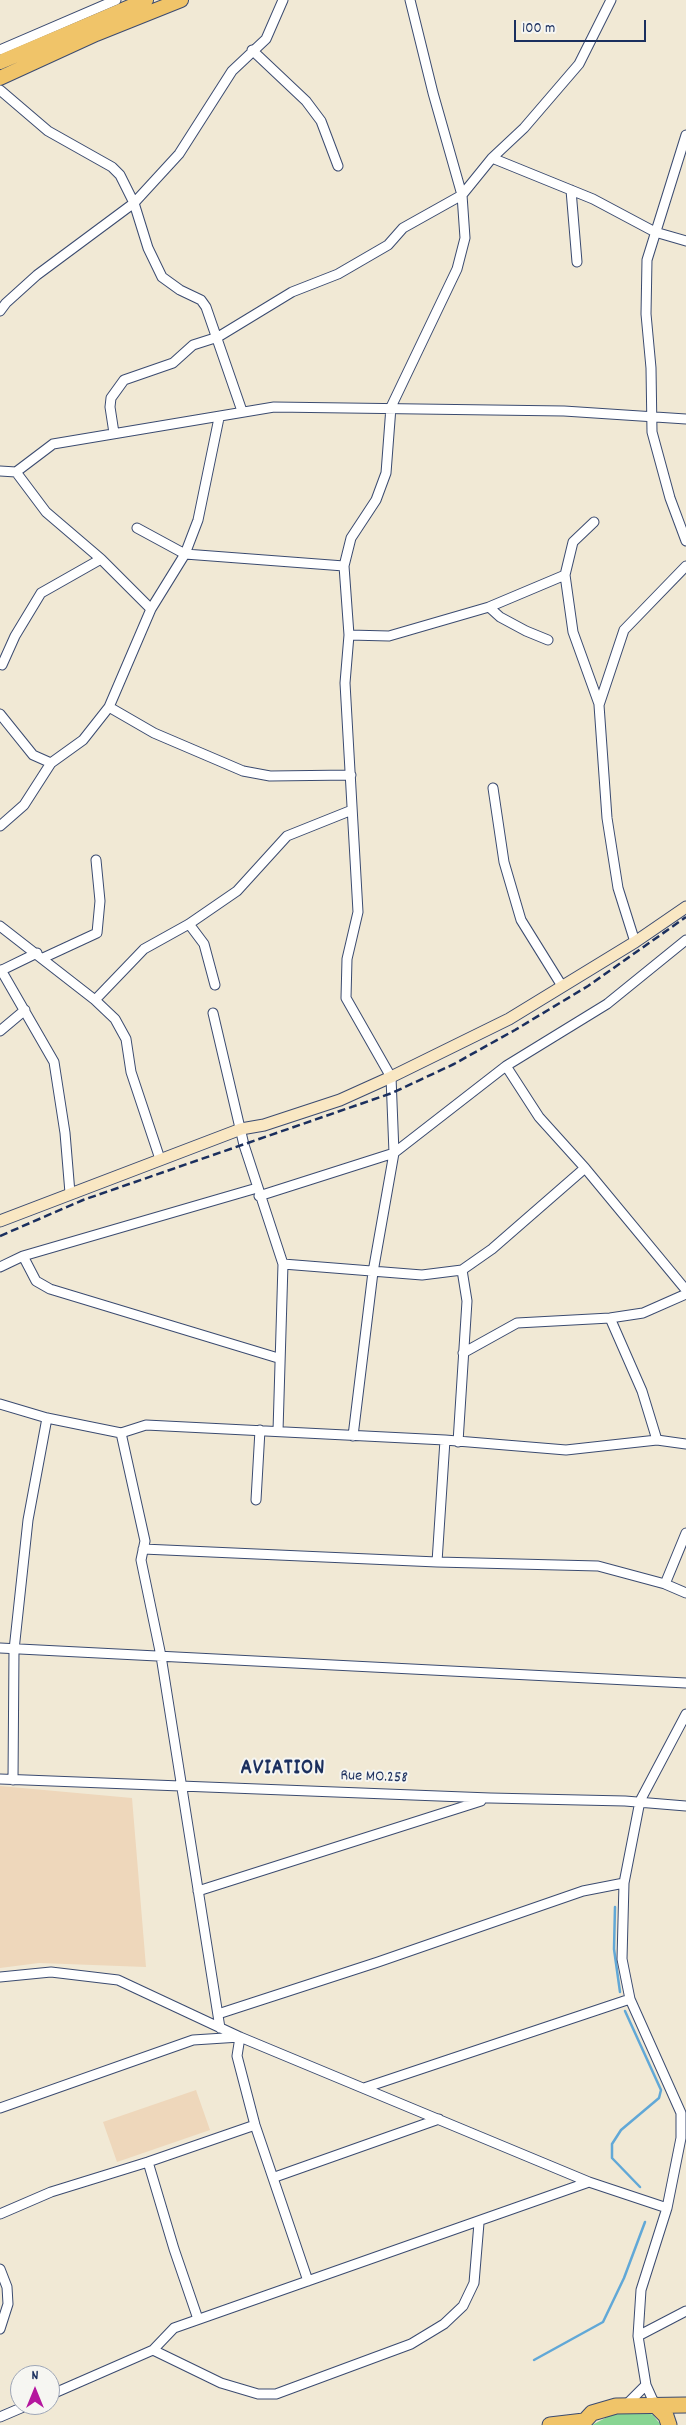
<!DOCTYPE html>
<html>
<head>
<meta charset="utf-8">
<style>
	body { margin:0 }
	#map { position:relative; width:686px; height:2425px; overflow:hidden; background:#f1e9d5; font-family:Dekko,sans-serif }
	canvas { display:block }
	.north { position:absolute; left:10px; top:2365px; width:50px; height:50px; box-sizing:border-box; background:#f6f6f2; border:1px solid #9ea6b7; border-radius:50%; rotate:0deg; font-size:14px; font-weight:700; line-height:20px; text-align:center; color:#1b2f5e }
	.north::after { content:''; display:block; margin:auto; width:18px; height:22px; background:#b5179e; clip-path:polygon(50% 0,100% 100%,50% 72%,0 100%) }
	.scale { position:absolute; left:514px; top:20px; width:132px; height:22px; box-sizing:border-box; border:2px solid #1b2f5e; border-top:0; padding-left:6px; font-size:15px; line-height:18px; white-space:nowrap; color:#1b2f5e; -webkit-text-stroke:4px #f6f6f2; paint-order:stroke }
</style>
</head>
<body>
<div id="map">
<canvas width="686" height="2425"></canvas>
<div class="north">N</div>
<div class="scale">100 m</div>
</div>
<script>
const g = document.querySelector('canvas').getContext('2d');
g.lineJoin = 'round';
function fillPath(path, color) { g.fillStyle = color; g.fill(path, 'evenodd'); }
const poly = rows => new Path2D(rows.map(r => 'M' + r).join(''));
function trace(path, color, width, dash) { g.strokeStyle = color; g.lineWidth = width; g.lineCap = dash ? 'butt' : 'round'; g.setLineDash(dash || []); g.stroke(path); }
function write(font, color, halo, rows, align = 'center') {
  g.font = font + ' Dekko,sans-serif'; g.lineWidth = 4; g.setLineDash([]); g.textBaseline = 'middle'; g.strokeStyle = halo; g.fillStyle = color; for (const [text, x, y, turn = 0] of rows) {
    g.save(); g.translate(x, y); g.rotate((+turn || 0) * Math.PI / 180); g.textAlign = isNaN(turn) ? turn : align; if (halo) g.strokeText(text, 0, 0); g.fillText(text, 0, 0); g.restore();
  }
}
fillPath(poly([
	[0,1786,132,1798,146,1967,39,1963,0,1968],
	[196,2090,210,2130,117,2162,103,2122]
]), '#eed7bb');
fillPath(poly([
	[642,2410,653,2415,661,2425,592,2425,613,2414]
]), '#88d593');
trace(poly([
	[615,1907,614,1949,620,1992],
	[625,2011,661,2090,659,2098,621,2130,612,2144,612,2158,640,2187],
	[534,2360,603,2322,624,2278,645,2222]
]), '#61a8d7', 2.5);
const street = poly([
	[0,50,116,0],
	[252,50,306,101,321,121,338,166],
	[0,90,48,131,112,167,120,175,134,203,148,248,162,277,180,290,201,300,206,307,242,411],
	[686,135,647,260,646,314,651,368,652,432,670,498,686,541],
	[492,158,593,199,655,232,686,241],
	[571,190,577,262],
	[0,311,6,303,37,275,134,203,179,154,232,71,266,39,283,0],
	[114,433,110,407,111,398,124,380,173,363,193,345,218,337,292,292,338,274,388,245,403,228,462,195,492,158,524,128,579,64,611,0],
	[0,471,16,472,53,444,274,407,564,411,686,419],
	[16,472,46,512,101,559,151,609],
	[594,522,573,542,565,575,573,632,599,704],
	[137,528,185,554,344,566],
	[489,607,500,617,526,631,548,640],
	[349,635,389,636,489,607,565,575],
	[2,665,15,636,41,593,101,559],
	[109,707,154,733,243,771,270,776,351,775],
	[0,714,33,755,51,763],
	[493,788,504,862,521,920,562,986],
	[0,826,24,805,51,763,83,740,109,707,151,609,185,554,198,520,219,418],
	[189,924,204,944,215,985],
	[0,926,95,1000,115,1019,126,1039,131,1072,160,1159],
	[635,942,618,888,607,818,599,705,624,630,686,566],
	[43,958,97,933,100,901,96,860],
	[1,970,54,1062,65,1133,70,1193],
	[0,971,37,953],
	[95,1000,144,949,189,924,237,891,287,836,352,810],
	[213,1013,244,1145,283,1264,278,1431],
	[0,1031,25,1010],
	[506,1066,539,1117,585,1168,686,1290],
	[259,1196,394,1153,506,1066,607,1004,686,940],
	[23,1256,36,1281,50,1289,278,1358],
	[283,1264,422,1275,462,1270,492,1249,585,1168],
	[0,1267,23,1256,257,1188],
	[610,1318,642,1391,657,1440],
	[463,1353,517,1323,610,1318,643,1313,686,1294],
	[0,1404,47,1418,121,1433,146,1425,445,1440,566,1450,657,1440,686,1444],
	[121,1433,145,1541,141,1560,161,1656,220,2028],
	[353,1436,373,1272,394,1153,391,1077,346,998,347,959,358,912,345,683,349,635,344,566,351,538,376,500,386,473,391,407,457,269,465,238,462,195,433,93,410,0],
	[458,1442,467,1301,462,1270],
	[256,1500,260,1430],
	[143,1549,437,1562,598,1566,665,1584,686,1593],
	[437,1562,445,1440],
	[665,1584,686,1533],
	[0,1648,686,1683],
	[0,1779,490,1798,625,1801,686,1806],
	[13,1780,14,1650,28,1520,47,1418],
	[198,1891,481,1801],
	[0,1977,51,1972,118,1980,240,2037,589,2182,667,2208],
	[218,2014,378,1962,583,1891,624,1883],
	[364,2088,630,1999],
	[0,2108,193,2040,240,2037,237,2056,255,2125,308,2281],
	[148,2162,174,2249,198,2319],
	[275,2177,439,2119],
	[0,2214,51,2192,148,2162,255,2125],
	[0,2269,7,2287,8,2304,0,2329],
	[638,2336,686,2311],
	[153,2350,174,2328,589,2182],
	[50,2395,153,2350,221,2383,258,2394,276,2394,411,2344,444,2324,463,2306,474,2283,479,2223],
	[627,2404,646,2385],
	[655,2405,646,2385,638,2336,641,2290,667,2208,681,2138,681,2113,630,1999,622,1959,624,1883,640,1801,686,1714],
	[0,2417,28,2405]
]);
const secondary = poly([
	[0,1221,241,1129,264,1125,340,1100,391,1077,509,1019,635,942,686,907]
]);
const primary = poly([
	[0,62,146,0],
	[0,78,96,34,181,0]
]);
const highway = poly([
	[655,2405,666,2416,669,2425],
	[550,2425,584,2421],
	[581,2425,592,2413,616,2406,686,2405]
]);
trace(street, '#3b4b70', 11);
trace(secondary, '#3b4b70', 13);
trace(primary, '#3b4b70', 16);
trace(highway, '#3b4b70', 17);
trace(street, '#fff', 9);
trace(secondary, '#f9e7c3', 11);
trace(primary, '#f0c469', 14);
trace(highway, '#f0c469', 15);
trace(poly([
	[0,1236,83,1200,392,1093,454,1064,515,1030,588,986,686,917]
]), '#1b2f5e', 2.5, [8, 4]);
write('16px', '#1b2f5e', '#f6f6f2', [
	["Rue MO.258",374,1778,2]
]);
g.letterSpacing = '1px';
write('bold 21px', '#1b2f5e', '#f6f6f2', [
	["AVIATION",283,1770]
]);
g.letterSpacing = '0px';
</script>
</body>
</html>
